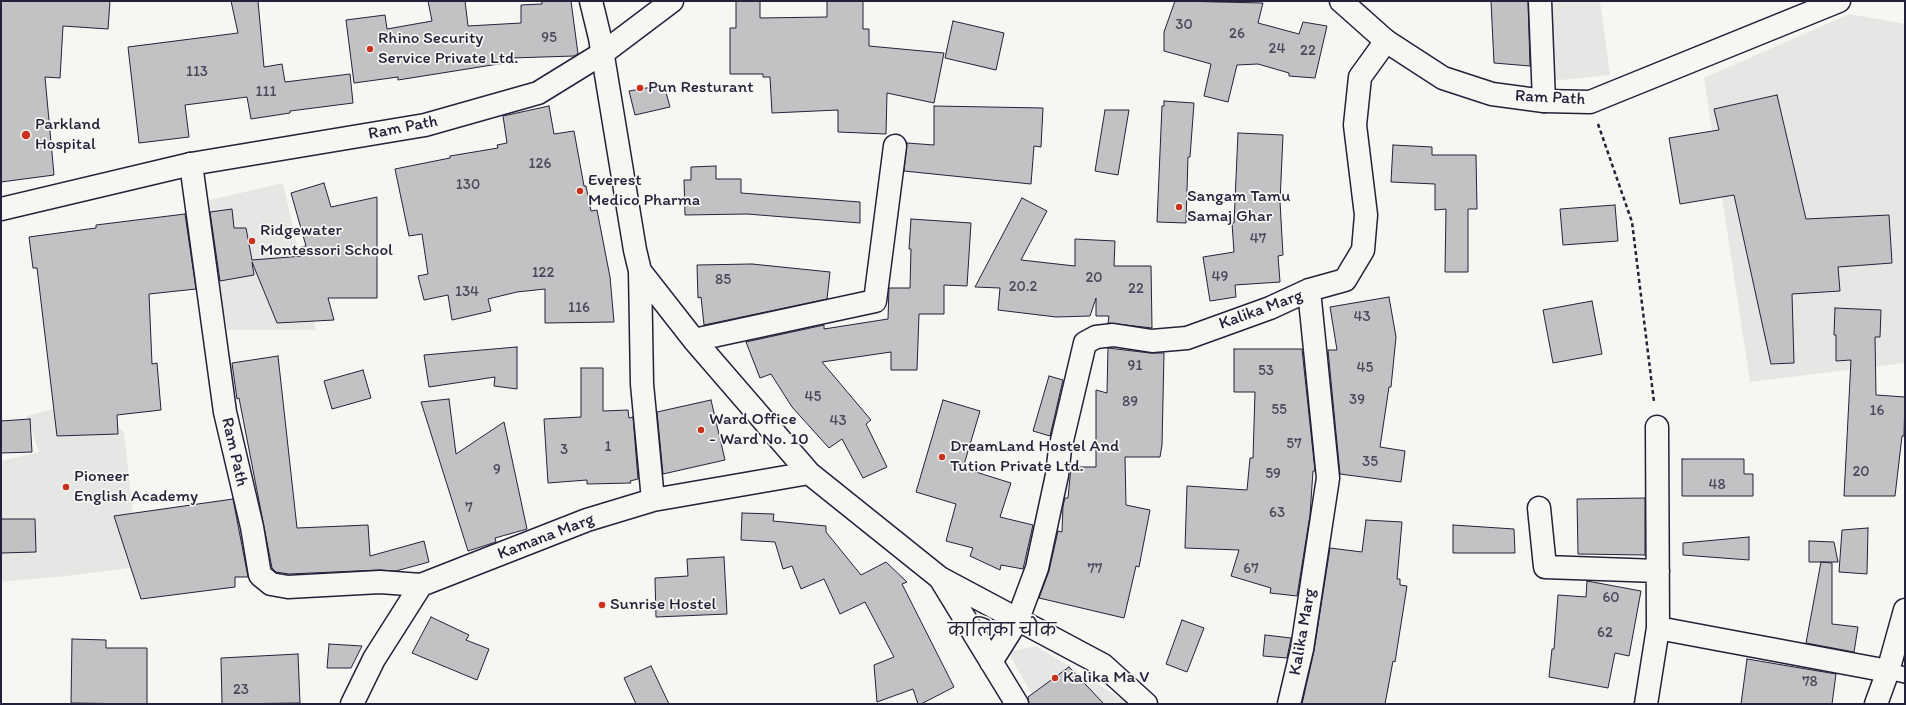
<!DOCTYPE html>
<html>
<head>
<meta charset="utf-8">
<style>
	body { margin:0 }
	#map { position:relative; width:1906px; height:705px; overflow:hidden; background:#f6f6f2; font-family:Itim,sans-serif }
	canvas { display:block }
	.frame { position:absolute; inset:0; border:2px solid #22223b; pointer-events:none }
</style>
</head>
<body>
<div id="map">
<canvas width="1906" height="705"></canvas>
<div class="frame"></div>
</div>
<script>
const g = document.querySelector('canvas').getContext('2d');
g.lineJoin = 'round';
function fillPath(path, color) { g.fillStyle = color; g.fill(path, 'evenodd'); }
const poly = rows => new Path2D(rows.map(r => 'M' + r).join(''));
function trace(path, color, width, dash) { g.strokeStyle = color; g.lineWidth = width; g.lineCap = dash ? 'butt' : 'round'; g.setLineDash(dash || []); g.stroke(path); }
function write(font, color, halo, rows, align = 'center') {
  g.font = font + ' Itim,"Playpen Sans Deva",sans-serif'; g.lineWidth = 3.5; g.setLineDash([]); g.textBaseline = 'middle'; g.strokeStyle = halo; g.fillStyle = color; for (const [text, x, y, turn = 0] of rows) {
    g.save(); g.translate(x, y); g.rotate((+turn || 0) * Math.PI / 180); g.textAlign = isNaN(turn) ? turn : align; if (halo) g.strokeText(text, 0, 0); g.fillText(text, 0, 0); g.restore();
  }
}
fillPath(poly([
	[1550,1,1600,1,1610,75,1551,81],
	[1849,14,1905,24,1905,363,1750,382,1704,78],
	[283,183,316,330,228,330,212,269,206,201],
	[53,409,99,411,124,432,133,513,114,516,130,568,66,576,1,582,1,461,39,452,27,416],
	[1036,646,1130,704,1037,704,1008,652]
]), '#e6e6e4');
const building = poly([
	[1,1,110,1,108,29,63,26,60,78,45,77,54,175,1,182,1,1],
	[231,1,258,1,264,67,282,64,285,82,350,74,353,103,290,111,290,113,251,119,247,97,185,105,189,137,139,143,128,47,238,33,231,1],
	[428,1,465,1,468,26,521,23,521,5,542,4,542,1,571,1,578,54,574,56,511,58,511,62,398,80,398,77,354,83,346,20,385,15,387,29,432,21,428,1],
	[736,1,760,1,760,18,827,17,827,1,863,1,863,29,869,29,869,46,944,53,934,103,887,93,886,134,838,132,838,110,772,113,770,77,763,77,763,74,730,74,730,28,736,28,736,1],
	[1175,1,1263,3,1258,23,1299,34,1303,22,1327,26,1315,78,1289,76,1289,73,1258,64,1237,65,1228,102,1204,96,1211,64,1164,51,1164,32,1175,1],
	[1491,1,1528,1,1530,66,1494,63,1491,1],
	[953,21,1004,33,996,70,945,58,953,21],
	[664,85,670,107,635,115,629,91,664,85],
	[1777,95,1806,219,1889,215,1892,263,1838,267,1840,291,1792,294,1794,363,1771,364,1734,195,1680,204,1669,138,1719,130,1714,109,1777,95],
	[1164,101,1194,103,1190,157,1188,157,1186,223,1157,222,1162,106,1164,106,1164,101],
	[549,106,554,134,574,131,584,186,586,186,591,211,597,210,610,277,614,322,545,323,545,289,517,292,488,299,491,311,452,320,448,295,424,300,418,276,428,274,422,234,409,236,395,169,450,158,450,156,498,148,497,145,507,143,503,116,549,106],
	[934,106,1043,108,1041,147,1034,146,1031,184,904,171,907,143,934,145,934,106],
	[1105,110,1129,110,1118,175,1095,171,1105,110],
	[1238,133,1283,135,1280,202,1283,255,1278,256,1280,282,1235,285,1236,297,1210,301,1203,257,1234,252,1232,223,1234,223,1238,133],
	[1393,145,1432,147,1432,155,1476,155,1477,209,1468,209,1468,272,1445,272,1446,209,1435,210,1435,184,1391,182,1393,145],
	[716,166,716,179,741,179,741,193,860,202,860,223,747,214,685,215,684,180,691,180,691,167,716,166],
	[324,183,331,207,377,197,377,298,328,298,334,320,277,323,252,262,254,275,220,281,210,212,232,209,234,228,246,228,252,260,303,256,301,247,306,246,291,193,324,183],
	[1022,198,1047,211,1021,260,1075,266,1075,239,1115,241,1114,266,1151,266,1152,328,1108,323,1109,316,1096,316,1096,298,1090,316,1056,317,998,310,1000,288,975,287,1022,198],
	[1615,205,1618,241,1563,245,1560,209,1615,205],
	[185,214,196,289,149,294,152,364,157,363,161,410,117,415,118,434,57,436,37,268,33,268,29,237,96,228,96,225,185,214],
	[911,219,971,223,967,286,944,285,944,314,919,314,917,370,891,370,891,352,822,362,871,420,866,424,887,467,863,478,842,439,829,448,792,407,771,374,760,378,746,342,824,325,824,329,888,319,889,288,910,288,911,249,909,249,911,219],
	[752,264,830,272,827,299,704,325,701,297,698,298,697,265,752,264],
	[1389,297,1396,337,1391,387,1389,387,1380,447,1405,451,1401,482,1340,474,1328,350,1337,350,1330,307,1389,297],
	[1592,301,1602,354,1553,363,1543,310,1592,301],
	[1835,308,1881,310,1880,337,1875,337,1876,395,1905,397,1904,436,1902,436,1895,496,1844,496,1851,360,1836,361,1836,335,1834,335,1835,308],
	[517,347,517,389,494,386,495,377,429,387,424,355,517,347],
	[1108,348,1150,353,1164,353,1162,445,1160,457,1125,457,1126,505,1150,510,1139,567,1136,566,1124,618,1039,598,1049,571,1058,531,1062,532,1063,506,1065,498,1068,498,1071,467,1096,467,1096,390,1107,393,1108,348],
	[1234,349,1302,349,1315,471,1313,471,1310,515,1297,596,1270,593,1271,588,1231,576,1239,550,1185,548,1187,486,1247,490,1250,458,1253,458,1255,392,1234,392,1234,349],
	[278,356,297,528,368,525,370,556,424,541,429,562,396,571,379,570,289,574,276,572,272,568,239,398,237,399,232,363,278,356],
	[581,368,603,368,603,411,628,410,629,418,633,417,638,479,630,481,631,483,587,484,587,480,548,483,544,419,581,417,581,368],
	[363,370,371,398,332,409,324,381,363,370],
	[1049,376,1063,380,1050,436,1033,431,1049,376],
	[449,399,456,454,504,422,527,529,495,538,496,542,468,551,421,402,449,399],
	[711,400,725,460,663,474,657,412,711,400],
	[943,400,980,411,963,468,1011,483,1000,517,1033,525,1023,569,1001,565,1000,570,970,556,973,548,946,541,956,504,916,492,943,400],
	[30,419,32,452,1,453,1,421,30,419],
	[1682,459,1744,459,1744,474,1753,474,1753,496,1682,496,1682,459],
	[1645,498,1645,555,1578,554,1577,499,1645,498],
	[233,499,248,577,235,577,235,587,141,599,114,516,233,499],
	[742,513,774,514,773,521,826,526,826,532,861,575,886,562,907,582,902,584,954,687,921,704,918,704,913,689,877,702,874,665,894,657,865,602,840,614,824,579,801,589,792,566,783,569,775,542,741,540,742,513],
	[1,519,35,519,36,552,1,553,1,519],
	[1366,520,1402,522,1397,579,1400,579,1400,585,1407,586,1395,662,1393,661,1385,704,1302,704,1314,651,1330,548,1362,552,1366,520],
	[1453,525,1514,529,1515,553,1453,553,1453,525],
	[1868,528,1867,574,1839,572,1842,530,1868,528],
	[1749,537,1749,560,1683,555,1683,543,1749,537],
	[1809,541,1834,542,1838,562,1809,562,1809,541],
	[724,557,727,614,656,617,655,578,688,576,687,559,724,557],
	[1821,562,1832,563,1832,624,1858,627,1854,652,1806,643,1821,562],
	[1587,581,1641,591,1629,656,1615,653,1608,688,1549,677,1552,649,1554,649,1558,595,1586,597,1587,581],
	[431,617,469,635,466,640,489,649,477,680,412,653,431,617],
	[1182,620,1204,628,1187,672,1166,664,1182,620],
	[1265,635,1291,638,1287,658,1263,656,1265,635],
	[72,639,106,640,106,648,147,648,147,704,71,703,72,639],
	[329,644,362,646,351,668,327,668,329,644],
	[298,654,300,703,222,704,221,658,298,654],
	[1747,659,1836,674,1832,704,1741,704,1747,659],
	[651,666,669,704,636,704,624,678,651,666],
	[1069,667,1104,704,1029,704,1028,697,1069,667]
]);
fillPath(building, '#c2c2c4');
trace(building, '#22223b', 1);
const lane = poly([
	[1888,671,1905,675]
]);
const street = poly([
	[591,1,600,38,635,250,640,271,694,340,809,473,940,578,1103,665,1146,704],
	[1540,1,1544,101],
	[191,164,225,412,252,527,260,575,271,584,288,587,380,582,421,585],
	[640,271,642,384,653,500],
	[694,340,875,301,895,146],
	[1657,427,1658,628],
	[1539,508,1545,567,1658,571],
	[940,578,1017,704],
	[991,662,1018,619,1037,568,1057,475,1060,449,1085,343,1096,337,1113,335,1152,341,1187,338,1270,308,1309,290,1345,280,1363,250,1366,215,1355,125,1360,77,1386,41],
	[352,704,374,659,421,585,587,520,653,500,809,473],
	[1289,704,1302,649,1328,478,1309,290],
	[1646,704,1658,628,1888,671]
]);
const primary = poly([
	[1341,1,1386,41,1443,78,1492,94,1544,101,1590,102,1839,1],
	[1,209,191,164,425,125,538,93,603,53,672,1],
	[1876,704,1888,671,1905,610]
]);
trace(lane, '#22223b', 18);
trace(street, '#22223b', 25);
trace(primary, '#22223b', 25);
trace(poly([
	[1598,124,1632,222,1654,402]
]), '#22223b', 2.5, [4, 3]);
trace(lane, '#f6f6f2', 15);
trace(street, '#f6f6f2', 22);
trace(primary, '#f6f6f2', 22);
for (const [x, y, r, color] of [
	[370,49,4,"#c8321e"],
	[640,88,4,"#c8321e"],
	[26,135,5,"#c8321e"],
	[580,191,4,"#c8321e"],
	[1179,207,4,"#c8321e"],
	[252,241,4,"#c8321e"],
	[701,430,4,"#c8321e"],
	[942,457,4,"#c8321e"],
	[66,487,4,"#c8321e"],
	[602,605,4,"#c8321e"],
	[1055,678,4,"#c8321e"]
]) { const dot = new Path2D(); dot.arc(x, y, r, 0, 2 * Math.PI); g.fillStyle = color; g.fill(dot); trace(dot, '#f6f6f2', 1.5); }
write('15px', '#4a4a5d', null, [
	["30",1184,25],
	["26",1237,34],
	["95",549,38],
	["24",1277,49],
	["22",1308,51],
	["113",197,72],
	["111",266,92],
	["126",540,164],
	["130",468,185],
	["47",1258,239],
	["122",543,273],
	["49",1220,277],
	["20",1094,278],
	["85",723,280],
	["20.2",1023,287],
	["22",1136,289],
	["134",467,292],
	["116",579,308],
	["43",1362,317],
	["91",1135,366],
	["45",1365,368],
	["53",1266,371],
	["45",813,397],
	["39",1357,400],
	["89",1130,402],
	["55",1279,410],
	["16",1877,411],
	["43",838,421],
	["57",1294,444],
	["1",608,447],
	["3",564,450],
	["35",1370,462],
	["9",497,470],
	["20",1861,472],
	["59",1273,474],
	["48",1717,485],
	["7",469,508],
	["63",1277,513],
	["77",1095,569],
	["67",1251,569],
	["60",1611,598],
	["62",1605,633],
	["78",1810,682],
	["23",241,690]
]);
write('17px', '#22223b', '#f6f6f2', [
	["Rhino Security",378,39],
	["Service Private Ltd.",378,59],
	["Pun Resturant",648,88],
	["Parkland",35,125],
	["Hospital",35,145],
	["Everest",588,181],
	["Medico Pharma",588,201],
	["Sangam Tamu",1187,197],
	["Samaj Ghar",1187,217],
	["Ridgewater",260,231],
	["Montessori School",260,251],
	["Ward Office",709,420],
	["- Ward No. 10",709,440],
	["DreamLand Hostel And",950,447],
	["Tution Private Ltd.",950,467],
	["Pioneer",74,477],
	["English Academy",74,497],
	["Sunrise Hostel",610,605],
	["Kalika Ma V",1063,678]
], 'left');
write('17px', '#22223b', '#f6f6f2', [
	["Ram Path",1550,98,3],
	["Ram Path",403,128,-11],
	["Kalika Marg",1261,310,-20],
	["Ram Path",234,452,77],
	["Kamana Marg",546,537,-21],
	["Kalika Marg",1303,632,-80]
]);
write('18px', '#22223b', '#f6f6f2', [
	["कालिका चोक",1002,631]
]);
</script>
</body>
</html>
